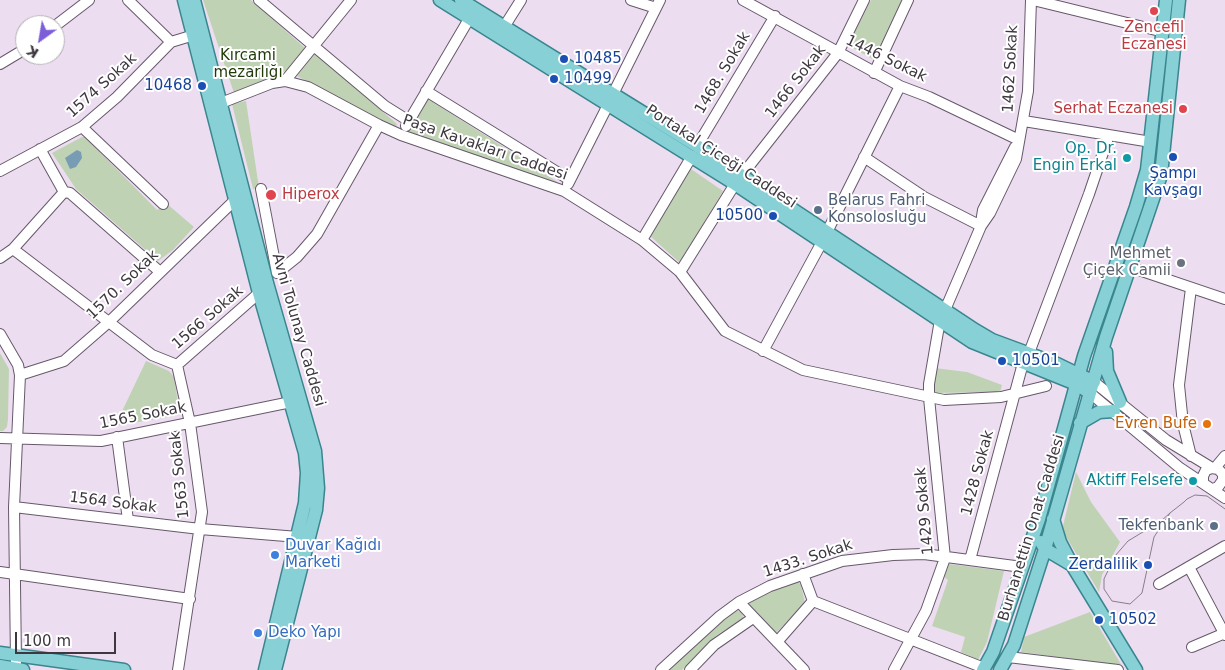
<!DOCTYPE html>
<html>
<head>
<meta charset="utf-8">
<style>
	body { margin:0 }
	#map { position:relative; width:1225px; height:670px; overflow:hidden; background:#edddf1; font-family:"DejaVu Sans",sans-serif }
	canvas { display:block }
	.north { position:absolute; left:15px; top:15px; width:50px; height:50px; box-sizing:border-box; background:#fff; border:1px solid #b2afb2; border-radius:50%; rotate:212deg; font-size:14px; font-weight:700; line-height:20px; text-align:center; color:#3e373f }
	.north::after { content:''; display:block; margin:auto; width:18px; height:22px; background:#7b5ed8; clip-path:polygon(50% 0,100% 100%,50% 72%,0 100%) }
	.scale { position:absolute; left:15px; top:632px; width:101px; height:22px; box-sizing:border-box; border:2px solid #3e373f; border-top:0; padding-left:6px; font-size:15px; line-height:18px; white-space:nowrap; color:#3e373f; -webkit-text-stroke:4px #fff; paint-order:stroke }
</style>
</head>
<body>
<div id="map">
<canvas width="1225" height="670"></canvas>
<div class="north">K</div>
<div class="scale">100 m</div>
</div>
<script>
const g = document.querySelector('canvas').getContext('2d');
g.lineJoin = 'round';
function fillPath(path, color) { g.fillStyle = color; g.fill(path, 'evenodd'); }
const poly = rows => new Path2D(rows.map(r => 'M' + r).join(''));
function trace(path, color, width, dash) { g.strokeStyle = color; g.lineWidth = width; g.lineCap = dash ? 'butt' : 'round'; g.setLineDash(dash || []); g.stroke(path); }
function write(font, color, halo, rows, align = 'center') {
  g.font = font + ' "DejaVu Sans",sans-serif'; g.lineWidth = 4; g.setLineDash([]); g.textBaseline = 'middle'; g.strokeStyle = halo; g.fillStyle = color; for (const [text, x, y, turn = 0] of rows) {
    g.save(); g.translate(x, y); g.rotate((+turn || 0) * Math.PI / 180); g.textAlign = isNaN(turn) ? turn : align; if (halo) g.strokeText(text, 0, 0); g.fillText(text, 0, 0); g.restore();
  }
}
fillPath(poly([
	[203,0,251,0,305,48,293,66,266,83,234,93],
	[871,0,902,0,874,60,848,45],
	[315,53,397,124,395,128,297,76],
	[428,99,499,144,559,183,407,133],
	[246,101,259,188,253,189,232,104],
	[82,137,85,137,157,210,166,203,194,227,173,250,158,261,76,189,52,153],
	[688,167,723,191,680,263,648,234],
	[0,353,9,369,8,419,7,427,3,431,0,431],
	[146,361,169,371,174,377,180,415,115,426],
	[935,368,967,372,1002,385,1000,392,933,393],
	[1076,472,1091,502,1120,542,1102,575,1099,592,1062,530],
	[949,564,1004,571,987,642,978,660,961,652,965,637,932,626,948,580,944,577],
	[797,581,801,585,805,603,776,633,745,602,752,597],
	[734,610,741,612,744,618,717,635,682,670,666,670],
	[1090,612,1122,666,1021,652,1024,637]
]), '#bfd3b4');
fillPath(poly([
	[77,150,81,152,82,158,76,167,70,169,65,158]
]), '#779cb3');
const minor = poly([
	[128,0,171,42],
	[259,0,385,106,409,121],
	[631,0,656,8],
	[743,0,900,86,929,97,1019,140],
	[1033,0,1164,32],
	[55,26,89,0],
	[504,27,521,0],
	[0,64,25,49],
	[874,73,908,0],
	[285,81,351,0],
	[426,91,570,180],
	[613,94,660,0],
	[221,103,272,83,285,81,308,87,379,125,401,135,564,191,642,240,680,272,725,331,803,370,944,400,1001,397,1046,386],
	[1024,121,1151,142],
	[406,126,469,19],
	[82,127,163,204],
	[697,146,775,16],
	[40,149,64,192,70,193,159,271],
	[864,157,924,197,981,226],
	[0,171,82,127,117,97,171,42,194,35],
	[742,175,838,53,864,0],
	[568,184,608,105],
	[261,189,277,273,297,257,317,234,379,125],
	[981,223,983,210,1015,147],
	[827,232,900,86],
	[642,240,692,156],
	[13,249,152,355,177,365],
	[0,258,13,249,64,192],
	[1130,267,1225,299],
	[680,272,735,184],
	[945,310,981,226,990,213,1016,159,1028,91,1031,0],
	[0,334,18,365,20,375,14,507,16,662],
	[763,351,822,242],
	[1029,353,1089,194,1109,135],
	[177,365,190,423,202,512,178,670],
	[177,365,259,293],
	[20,375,64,361,110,321,236,199],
	[1094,382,1166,440,1212,468],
	[1090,393,1180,468,1225,498],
	[117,437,128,520],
	[0,438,101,441,291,402],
	[1191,456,1183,424,1179,385,1191,288],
	[1215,468,1225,456],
	[1203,482,1203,476,1206,470,1212,468,1218,469,1223,474,1223,480,1218,487,1213,489],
	[14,507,200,529,298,537],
	[970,560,1023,363],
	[1189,567,1225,635],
	[0,572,190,599],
	[803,574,813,601,984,668],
	[1159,584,1225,546],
	[739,602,804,670],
	[777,642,813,601],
	[1192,647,1225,633],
	[1008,657,1118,670],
	[661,670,720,616,739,602,770,586,842,561,893,555,924,554,1022,567],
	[690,670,714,645,753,618],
	[894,670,926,611,945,558,929,398,929,384,940,320]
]);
const major = poly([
	[184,0,259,293,305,453,307,473,305,503,265,670],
	[194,0,267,283,315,451,318,488,316,510,275,670],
	[440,0,735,184,972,342,1076,384,1090,393],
	[461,0,697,146,975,330,992,340,1057,364,1094,382],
	[1106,352,1107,371,1120,402],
	[1080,423,1099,412,1114,411],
	[1053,519,1060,542,1072,565,1136,670],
	[1041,542,1045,549,1072,565],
	[0,653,124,670],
	[0,666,23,670],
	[983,670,993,652,1039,519,1084,356,1136,207,1147,170,1166,0],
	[1000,670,1014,645,1045,549,1106,337,1161,175,1179,0]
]);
trace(minor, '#66596a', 12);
trace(major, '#39868e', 15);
trace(minor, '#fff', 10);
trace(major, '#87d0d5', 12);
trace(poly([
	[1170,513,1154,537,1142,593,1130,604,1112,601,1104,589,1104,579,1115,556,1128,541,1161,521,1170,513,1184,502,1187,499,1195,495,1207,496,1225,509]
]), '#877d8a', 1);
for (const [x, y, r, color] of [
	[1154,11,5,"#e0444e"],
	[564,59,5,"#1a4fb4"],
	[554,79,5,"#1a4fb4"],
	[202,86,5,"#1a4fb4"],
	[1183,109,5,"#e0444e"],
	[1173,157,5,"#1a4fb4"],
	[1127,158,5,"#0f9aa8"],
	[271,195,6,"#e0444e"],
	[818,210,5,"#5c6f8a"],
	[773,216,5,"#1a4fb4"],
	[1181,263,5,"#6b7280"],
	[1002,361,5,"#1a4fb4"],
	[1207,424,5,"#e8710a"],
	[1193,481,5,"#0f9aa8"],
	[1214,526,5,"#5c6f8a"],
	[275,555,5,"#3f7fe0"],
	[1148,565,5,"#1a4fb4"],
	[1099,620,5,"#1a4fb4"],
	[258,633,5,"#3f7fe0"]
]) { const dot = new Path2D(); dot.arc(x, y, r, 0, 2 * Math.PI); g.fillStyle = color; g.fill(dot); trace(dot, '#fff', 2); }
write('15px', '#be3a42', '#fff', [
	["Zencefil",1154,28],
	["Eczanesi",1154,45],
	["Serhat Eczanesi",1173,109,"right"],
	["Hiperox",282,195,"left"]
]);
write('15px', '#1f3a07', '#fff', [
	["Kırcami",248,56],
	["mezarlığı",248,73]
]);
write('15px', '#164399', '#fff', [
	["10485",574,59],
	["10499",564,79],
	["10468",192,86,"right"],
	["Şampı",1173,174,"center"],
	["Kavşagı",1173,191,"center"],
	["10500",763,216,"right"],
	["10501",1012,361],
	["Zerdalilik",1138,565,"right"],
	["10502",1109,620]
], 'left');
write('15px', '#3e373f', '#fff', [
	["1446 Sokak",886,59,26],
	["1462 Sokak",1011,69,-87],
	["1468. Sokak",723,73,-59],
	["1466 Sokak",796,82,-52],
	["1574 Sokak",102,86,-42],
	["Paşa Kavakları Caddesi",485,148,19],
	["Portakal Çiceği Caddesi",721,157,33],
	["1570. Sokak",123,285,-44],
	["1566 Sokak",208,318,-41],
	["Avni Tolunay Caddesi",298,330,74],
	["1565 Sokak",143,416,-11],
	["1428 Sokak",978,473,-75],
	["1563 Sokak",180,475,-96],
	["1564 Sokak",113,503,7],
	["1429 Sokak",925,511,-95],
	["Burhanettin Onat Caddesi",1032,528,-73],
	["1433. Sokak",808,559,-18]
]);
write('15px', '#0d838f', '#fff', [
	["Op. Dr.",1117,149],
	["Engin Erkal",1117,166],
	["Aktiff Felsefe",1183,481]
], 'right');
write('15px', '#4e5e75', '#fff', [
	["Belarus Fahri",828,201],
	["Konsolosluğu",828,218],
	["Tekfenbank",1204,526,"right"]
], 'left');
write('15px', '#5b616d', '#fff', [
	["Mehmet",1171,254],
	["Çiçek Camii",1171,271]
], 'right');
write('15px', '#c56008', '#fff', [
	["Evren Bufe",1197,424]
], 'right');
write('15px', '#366cbe', '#fff', [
	["Duvar Kağıdı",285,546],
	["Marketi",285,563],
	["Deko Yapı",268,633]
], 'left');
</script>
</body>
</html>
